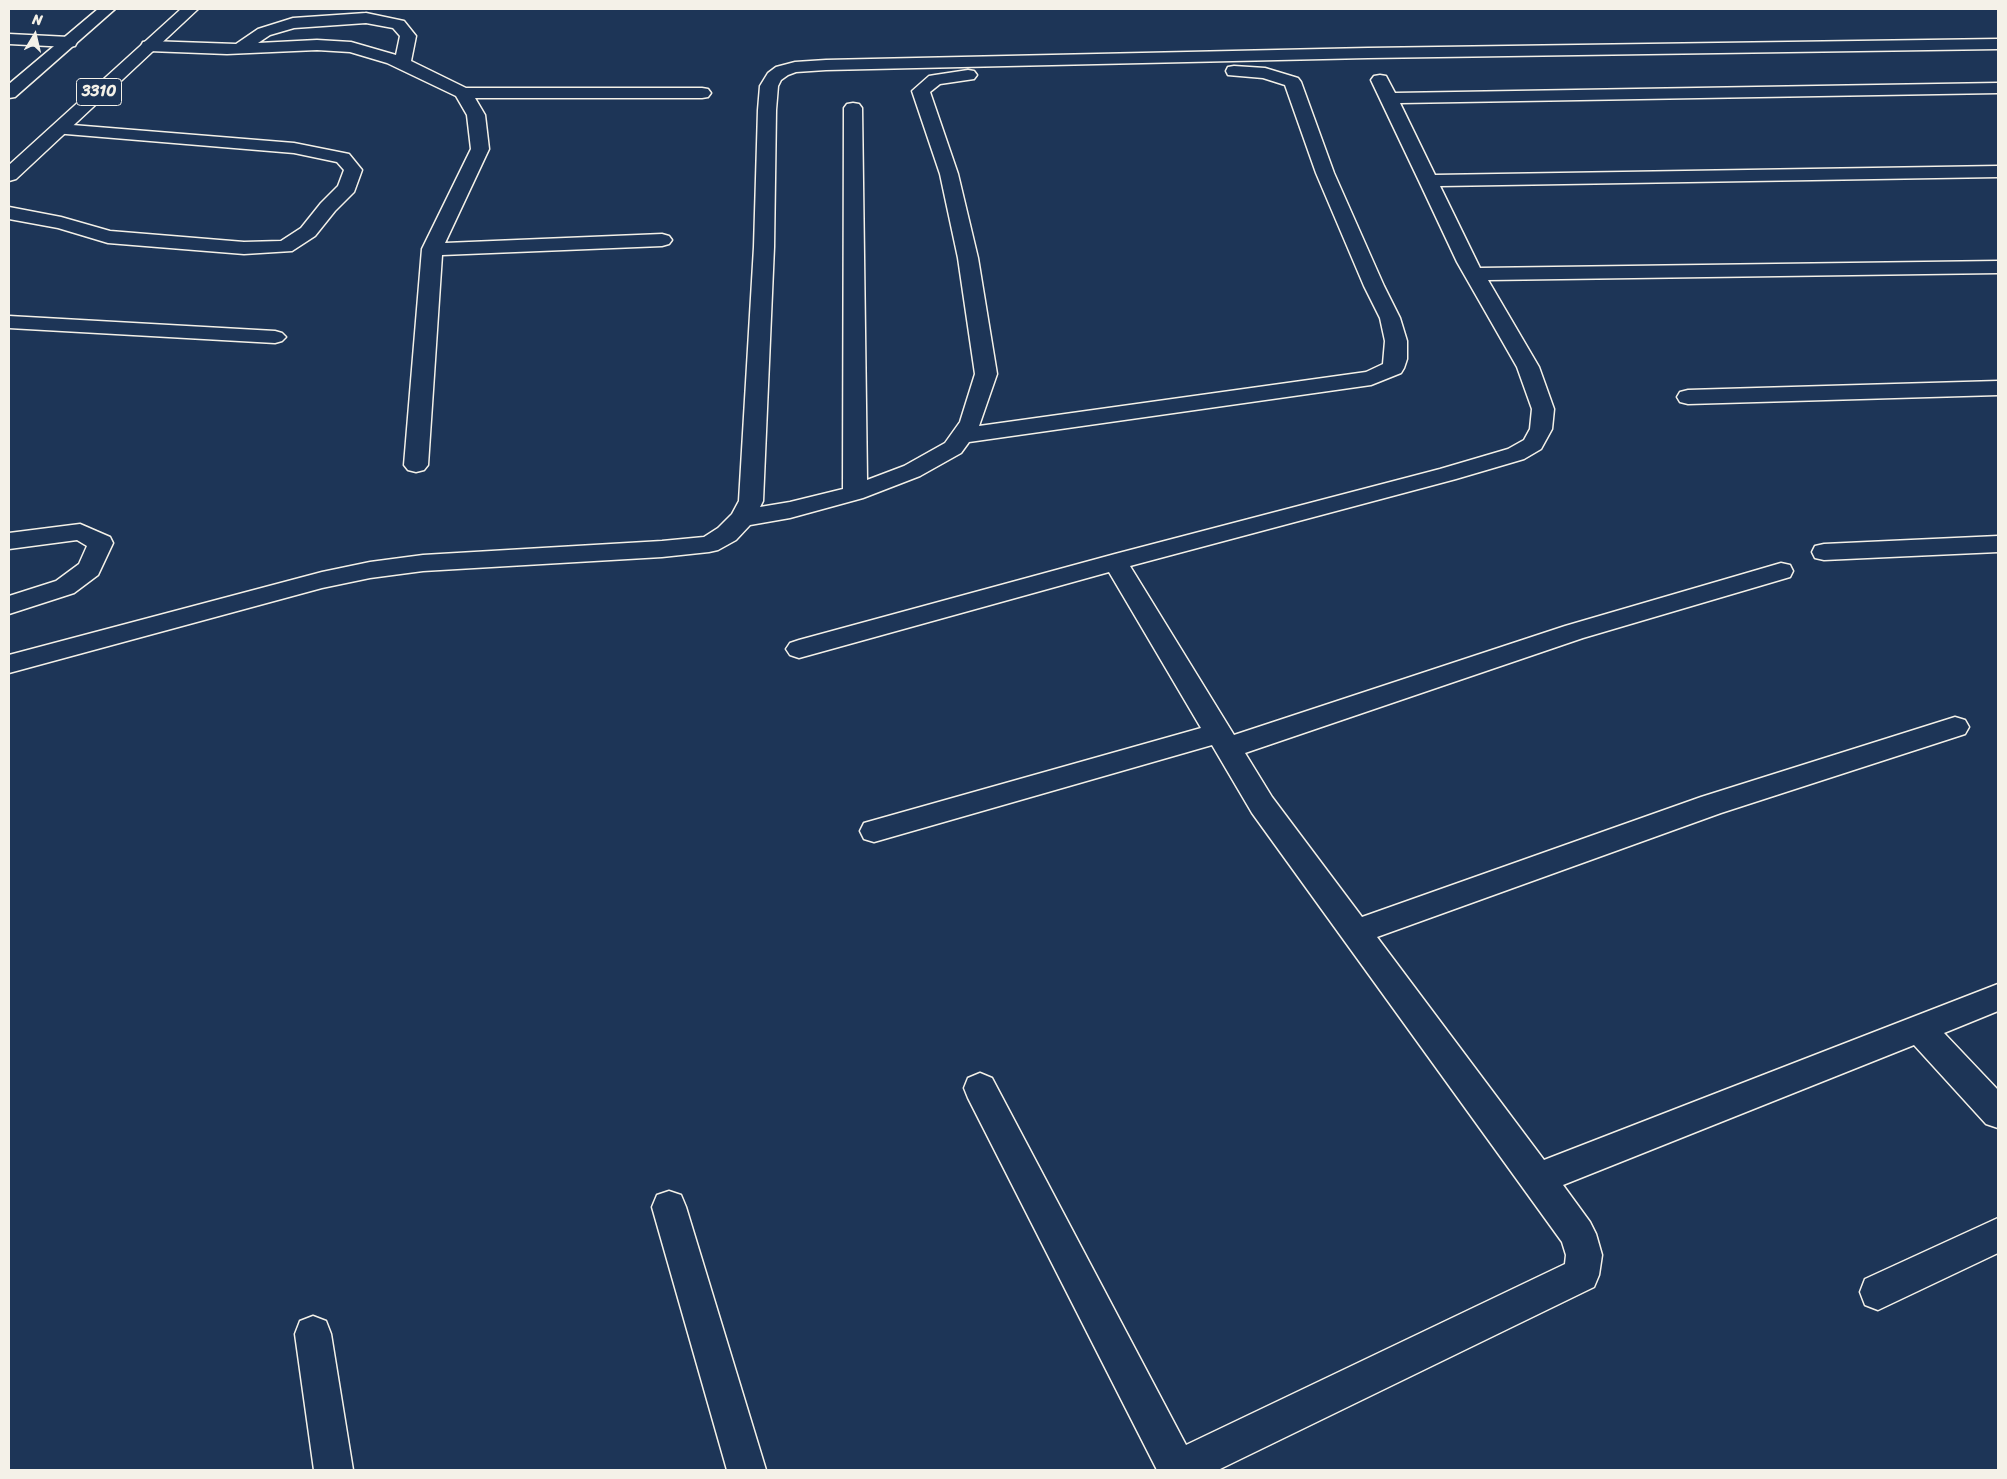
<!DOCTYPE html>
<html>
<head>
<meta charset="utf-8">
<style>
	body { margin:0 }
	#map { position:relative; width:2007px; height:1479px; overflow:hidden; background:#1d3557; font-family:Sriracha,sans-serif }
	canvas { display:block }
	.frame { position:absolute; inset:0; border:10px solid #f4f1e8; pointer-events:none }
	.north { position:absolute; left:10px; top:10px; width:50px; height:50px; -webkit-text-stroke:4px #1d3557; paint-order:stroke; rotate:9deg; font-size:14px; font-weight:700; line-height:20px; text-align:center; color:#f4f1e8 }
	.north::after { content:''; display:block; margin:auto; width:18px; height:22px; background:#f4f1e8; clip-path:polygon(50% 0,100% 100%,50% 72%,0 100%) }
</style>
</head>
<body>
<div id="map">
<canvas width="2007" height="1479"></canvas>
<div class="frame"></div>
<div class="north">N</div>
</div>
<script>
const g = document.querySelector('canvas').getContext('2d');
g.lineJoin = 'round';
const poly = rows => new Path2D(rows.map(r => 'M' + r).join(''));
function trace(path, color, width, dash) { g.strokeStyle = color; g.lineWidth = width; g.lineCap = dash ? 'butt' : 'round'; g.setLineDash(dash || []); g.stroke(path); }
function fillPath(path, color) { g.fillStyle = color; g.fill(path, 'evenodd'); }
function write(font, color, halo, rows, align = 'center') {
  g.font = font + ' Sriracha,sans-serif'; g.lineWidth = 4; g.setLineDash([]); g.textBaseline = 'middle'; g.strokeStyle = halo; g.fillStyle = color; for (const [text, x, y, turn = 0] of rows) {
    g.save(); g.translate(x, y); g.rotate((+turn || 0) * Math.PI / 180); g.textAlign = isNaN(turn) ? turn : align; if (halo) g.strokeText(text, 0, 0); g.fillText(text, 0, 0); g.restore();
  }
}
const minor = poly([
	[366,13,404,21,416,36,411,61,466,88,702,88,708,89,711,93,708,97,702,98,475,98,485,115,489,149,445,243,662,234,669,236,672,240,669,244,662,246,442,255,428,465,424,470,416,472,408,470,404,465,422,249,471,149,467,115,456,96,387,63,350,52,317,50,227,54,149,51,143,50,141,46,143,42,149,41,236,44,258,29,293,18,366,13],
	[366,23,393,28,400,36,396,55,351,42,317,40,258,43,270,35,294,28,366,23],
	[9,34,69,37,75,38,77,42,75,46,69,47,9,44,9,34],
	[1998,39,1998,49,1368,58,826,70,796,72,788,75,781,80,778,86,776,110,774,247,763,501,760,507,790,502,843,489,844,108,847,104,853,103,859,104,862,108,867,480,904,466,945,443,960,422,975,374,958,258,940,174,912,91,929,76,935,75,968,70,974,71,977,75,974,79,940,84,930,92,958,174,978,258,997,374,979,426,1366,372,1383,364,1385,341,1380,318,1364,286,1316,173,1285,85,1263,78,1228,75,1226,71,1228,67,1234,66,1265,68,1298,78,1301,82,1334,173,1384,286,1400,318,1407,341,1407,359,1404,368,1401,373,1371,385,969,442,961,453,920,476,863,498,790,518,750,525,736,540,718,550,709,552,662,557,423,571,370,578,322,588,9,673,9,655,322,572,370,562,423,555,662,541,704,537,718,528,732,514,739,501,754,247,758,110,760,86,768,73,776,67,795,62,826,60,1368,48,1998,39],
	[1380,75,1386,76,1395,93,1998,83,1998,93,1400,103,1435,175,1998,166,1998,177,1440,186,1480,268,1998,261,1998,273,1488,280,1539,367,1554,409,1552,429,1541,449,1524,459,1456,479,1130,566,1234,735,1565,626,1781,563,1790,565,1793,571,1790,577,1583,638,1245,753,1272,797,1362,917,1701,797,1955,717,1965,720,1969,727,1965,734,1721,813,1377,937,1544,1160,1998,984,1998,1011,1944,1033,1998,1090,1998,1128,1986,1124,1914,1045,1563,1185,1590,1222,1596,1234,1602,1255,1599,1275,1594,1287,1218,1470,1157,1470,968,1098,964,1088,968,1078,980,1073,992,1078,1186,1445,1565,1264,1566,1255,1562,1242,1252,813,1212,745,874,842,864,839,860,831,864,823,1201,728,1109,572,799,658,790,655,786,649,790,643,799,640,1115,554,1440,469,1508,449,1524,440,1530,429,1532,409,1517,367,1457,262,1419,181,1371,80,1374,76,1380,75],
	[60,124,294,143,349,154,362,170,354,192,335,211,315,236,292,251,244,254,108,243,58,228,9,219,9,207,61,217,110,231,244,242,281,241,301,228,321,203,338,186,344,170,337,162,294,153,54,133,51,129,54,125,60,124],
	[9,316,275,331,282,333,286,337,282,341,275,343,9,328,9,316],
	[1998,381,1998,395,1688,404,1680,402,1677,397,1680,392,1688,390,1998,381],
	[80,524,110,537,113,543,98,575,74,593,9,614,9,596,56,581,79,564,87,546,77,540,9,549,9,533,80,524],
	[1998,536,1998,552,1824,560,1815,558,1812,552,1815,546,1824,544,1998,536],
	[669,1191,681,1195,686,1207,766,1470,727,1470,652,1207,657,1195,669,1191],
	[1998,1218,1998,1253,1878,1310,1865,1305,1860,1292,1865,1279,1998,1218],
	[313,1316,326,1321,331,1334,353,1470,314,1470,295,1334,300,1321,313,1316]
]);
const major = poly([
	[98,9,115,9,15,97,9,98,9,84,98,9],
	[181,9,198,9,16,179,9,181,9,165,181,9]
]);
trace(minor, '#f4f1e8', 3);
trace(major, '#f4f1e8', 3);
fillPath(minor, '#1d3557');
fillPath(major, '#1d3557');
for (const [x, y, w] of [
	[99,92,45]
]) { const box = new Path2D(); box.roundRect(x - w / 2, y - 13.5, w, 27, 4); g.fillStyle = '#1d3557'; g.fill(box); trace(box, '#f4f1e8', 1); }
write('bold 16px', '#f4f1e8', null, [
	["3310",99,92]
]);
</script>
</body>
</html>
